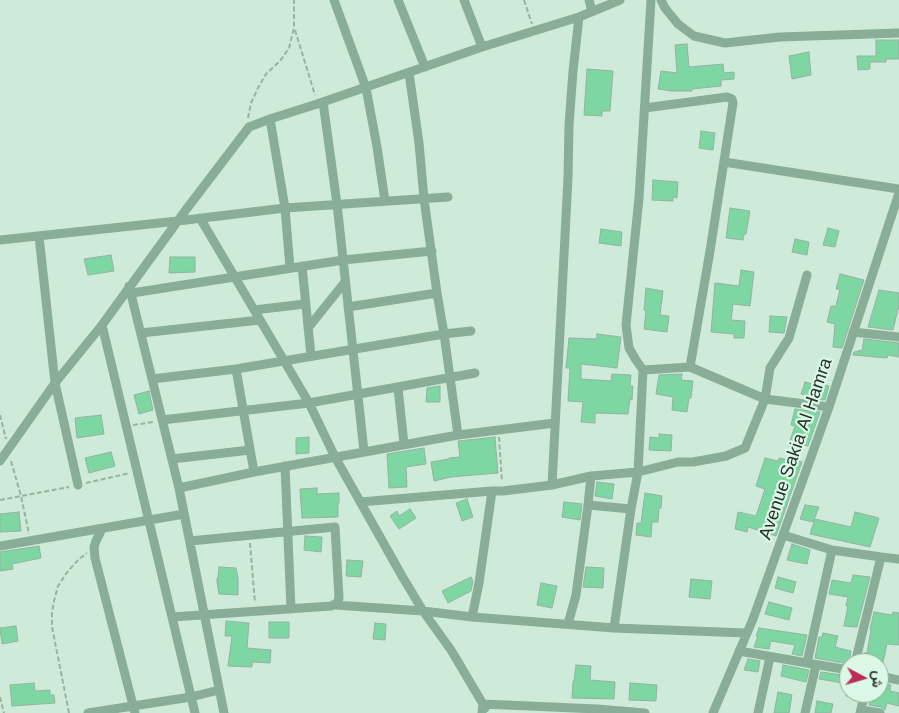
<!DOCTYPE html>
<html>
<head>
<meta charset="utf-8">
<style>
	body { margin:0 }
	#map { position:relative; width:899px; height:713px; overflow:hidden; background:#cdebd8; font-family:Arial,Vazirmatn,sans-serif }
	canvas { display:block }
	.north { position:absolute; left:839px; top:653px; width:50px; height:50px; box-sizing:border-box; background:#daf8e5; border:1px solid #92a99a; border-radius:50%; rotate:96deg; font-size:14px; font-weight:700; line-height:20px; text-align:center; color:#26322a }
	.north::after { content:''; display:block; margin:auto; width:18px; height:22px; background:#ba2b58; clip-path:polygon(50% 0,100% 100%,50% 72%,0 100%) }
</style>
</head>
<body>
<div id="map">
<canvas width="899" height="713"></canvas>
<div class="north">ش</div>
</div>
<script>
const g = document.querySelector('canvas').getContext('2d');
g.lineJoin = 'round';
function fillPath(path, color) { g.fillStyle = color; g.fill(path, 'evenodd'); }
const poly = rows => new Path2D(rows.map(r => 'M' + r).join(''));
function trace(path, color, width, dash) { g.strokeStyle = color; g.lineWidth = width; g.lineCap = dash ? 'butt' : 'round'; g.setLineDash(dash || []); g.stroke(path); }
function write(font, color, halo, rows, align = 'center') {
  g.font = font + ' Arial,sans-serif'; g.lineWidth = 4.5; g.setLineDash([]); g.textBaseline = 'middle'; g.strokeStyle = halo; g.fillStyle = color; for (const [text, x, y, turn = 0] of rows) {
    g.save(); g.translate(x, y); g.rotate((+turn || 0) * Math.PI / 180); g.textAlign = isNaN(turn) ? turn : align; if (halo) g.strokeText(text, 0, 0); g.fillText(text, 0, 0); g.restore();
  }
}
const building = poly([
	[876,40,899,40,899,59,886,59,886,62,870,62,870,69,858,70,857,56,876,56,876,40],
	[687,44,689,67,723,64,724,73,734,72,734,79,721,80,721,86,692,89,692,91,672,91,658,89,661,71,677,73,675,45,687,44],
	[809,52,811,75,792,79,789,56,809,52],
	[587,69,613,71,610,111,602,111,602,116,584,115,587,69],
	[701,131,715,133,713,150,699,148,701,131],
	[653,180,678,182,677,198,673,197,673,201,652,200,653,180],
	[730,208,750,211,746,234,744,234,743,240,726,238,730,208],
	[828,228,839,231,835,247,823,245,828,228],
	[601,229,622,232,621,246,599,243,601,229],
	[795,239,809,242,807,255,792,252,795,239],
	[111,255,114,271,88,275,84,259,111,255],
	[170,257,195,257,195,272,169,273,170,257],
	[741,270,754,272,750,306,733,304,731,320,745,321,744,338,734,338,734,334,711,332,715,283,739,286,741,270],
	[840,274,864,280,842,348,833,347,835,324,827,322,831,306,836,306,840,289,836,289,840,274],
	[646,288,663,291,660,315,669,316,667,332,644,329,646,311,644,310,646,288],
	[879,290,899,293,899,309,898,309,893,330,868,327,879,290],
	[770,316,787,317,784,333,769,332,770,316],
	[597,334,621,337,617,368,581,364,581,379,611,381,612,374,631,375,630,386,633,386,632,400,630,399,628,414,595,413,595,423,581,422,583,402,568,401,570,368,566,368,569,338,597,339,597,334],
	[864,339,899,343,899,357,888,355,887,358,853,355,854,352,862,350,864,339],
	[682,374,681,380,693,381,691,398,689,398,687,412,672,410,673,397,656,394,659,375,682,374],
	[805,382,813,384,814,382,829,386,825,400,811,398,811,396,801,394,805,382],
	[440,386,440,402,426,402,427,388,440,386],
	[149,391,153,410,139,414,134,395,149,391],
	[795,409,820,412,808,446,796,444,795,447,788,446,795,426,791,425,795,409],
	[101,415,104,434,77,438,75,418,101,415],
	[659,434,672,435,671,451,649,450,650,437,659,438,659,434],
	[309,437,309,453,296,454,296,438,309,437],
	[495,437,498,473,451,477,434,481,431,462,449,459,449,458,460,457,458,441,495,437],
	[424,448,426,464,406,467,407,487,389,488,387,454,424,448],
	[111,452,115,466,89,473,85,458,111,452],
	[765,458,778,461,779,458,802,462,776,536,748,527,747,532,735,529,738,512,756,516,765,489,756,486,765,458],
	[597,482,614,484,612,499,595,496,597,482],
	[317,488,317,494,339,493,339,503,338,503,338,517,302,518,300,489,317,488],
	[645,493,662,496,661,508,659,508,658,522,652,522,651,537,636,535,637,523,641,523,645,493],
	[467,499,473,517,462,521,456,503,467,499],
	[564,502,582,504,580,520,562,517,564,502],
	[805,505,819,507,813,522,800,519,805,505],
	[410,509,416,518,399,529,390,516,397,511,399,516,410,509],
	[19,512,21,531,0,532,0,514,19,512],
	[855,512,879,518,870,547,810,534,815,519,851,527,855,512],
	[305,536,322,537,321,552,304,550,305,536],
	[792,544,810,550,807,564,787,560,792,544],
	[39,546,41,558,12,564,13,569,0,571,0,552,39,546],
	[347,560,363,561,361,577,346,576,347,560],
	[219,567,236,568,238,578,238,595,219,594,217,582,217,578,218,578,219,567],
	[586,567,604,568,603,588,583,587,586,567],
	[853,575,870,577,857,627,855,627,844,626,848,606,846,606,848,597,829,594,832,580,851,583,853,575],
	[471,577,473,581,471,591,448,603,442,591,471,577],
	[778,577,796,582,793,593,775,588,778,577],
	[691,579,712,581,710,599,689,597,691,579],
	[541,583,557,586,552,608,537,605,541,583],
	[769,602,792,608,789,620,765,614,769,602],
	[874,612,892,615,893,612,899,613,899,645,887,644,883,663,861,663,864,653,867,653,871,629,870,629,874,612],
	[226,621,249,623,247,648,271,650,270,663,252,662,252,667,228,666,232,636,225,636,226,621],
	[269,622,289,622,289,638,269,638,269,622],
	[375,623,386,624,385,640,373,639,375,623],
	[16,626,18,641,2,644,0,628,16,626],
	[759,628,807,635,802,656,792,654,795,645,771,641,769,649,754,647,758,636,756,636,759,628],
	[823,633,838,636,835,647,851,651,849,664,815,658,819,637,822,637,823,633],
	[748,659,760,661,758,672,744,670,748,659],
	[576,665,591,666,590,680,615,682,614,699,572,698,573,681,574,681,576,665],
	[783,665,809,670,806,682,781,676,783,665],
	[821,672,849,676,849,684,819,679,821,672],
	[879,682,891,685,890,691,899,693,899,706,887,703,885,710,881,707,869,705,871,693,879,693,879,682],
	[34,683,35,691,50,690,50,695,54,695,55,703,12,706,10,685,34,683],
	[630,683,657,685,656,701,629,700,630,683],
	[778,692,792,695,789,713,774,713,778,692],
	[846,693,859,693,857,698,846,696,846,693],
	[817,701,833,704,831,713,815,713,817,701]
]);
fillPath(building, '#7ed6a3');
trace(building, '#95b2a0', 1);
trace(poly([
	[524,0,532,24],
	[295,30,315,95],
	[248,118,251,103,258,88,266,74,280,61,289,48,294,28,294,0],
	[0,415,6,439],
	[133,425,153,422],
	[499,437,502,482],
	[11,461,21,496,29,534],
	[86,483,130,473],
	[0,500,69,487],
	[250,543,255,603],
	[0,697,4,713],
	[69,713,52,627,52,613,54,601,58,586,68,571,79,559,87,553]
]), '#9ab2a2', 2, [5, 2.5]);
trace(poly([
	[334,0,366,88,377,147,385,201],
	[398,0,425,67],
	[464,0,482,47],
	[589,0,592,11],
	[661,0,665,8,678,24,694,36,725,43,780,37,899,33],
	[323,102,337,204,364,451],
	[645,108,727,97,732,99,733,103,710,251,690,367,765,399,829,407],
	[270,119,285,208,290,268],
	[724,162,899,189],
	[200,218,309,403,335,457,402,576,423,611,451,650,483,704,482,713],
	[39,236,55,383,78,485],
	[0,240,178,221,285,208,448,197],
	[302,266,311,356],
	[129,286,179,488,254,472,458,435,444,334,437,293,424,199,419,143,409,73],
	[132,293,343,260,432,251],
	[348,307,437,293],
	[254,310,305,304],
	[102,325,195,713],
	[308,328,345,282],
	[853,332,899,337],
	[141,333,260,320],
	[236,369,254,472],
	[643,370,690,367],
	[152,379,236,369,444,334,471,331],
	[398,388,404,444],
	[162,420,309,403,475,373],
	[458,435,555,423],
	[172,459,250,450],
	[0,461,55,383,102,325,185,211,249,127,270,119,317,104,482,47,579,17,620,0],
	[285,466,291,609],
	[552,485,568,178,569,125,573,71,579,17],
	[179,488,224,713],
	[360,502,492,491],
	[588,505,631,509],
	[102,529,96,541,94,547,95,558,135,713],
	[783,535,832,550,881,557,899,559],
	[0,546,184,514],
	[335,605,423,611,472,617,614,628,746,633],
	[172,617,331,606,337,603,339,598,335,527,190,541],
	[472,617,479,583,492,491,503,491,552,485,591,476,638,472,678,462,693,462,726,456,745,448,765,399,770,368,789,338,807,275],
	[568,624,576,595,588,505,591,476],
	[614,628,631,509,638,472,643,370,636,360,629,348,626,325,639,198,651,0],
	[739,651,807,663,849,670],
	[807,663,832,550],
	[855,663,881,557],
	[879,676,899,680],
	[485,708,483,704,597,709,645,713],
	[861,710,880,713],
	[88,713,191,697,219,690],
	[713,713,753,619,783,535,829,407,899,193],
	[758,713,770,657],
	[805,713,816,665],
	[860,713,865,693]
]), '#8aad97', 9);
write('18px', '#26322a', '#daf8e5', [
	["Avenue Sakia Al Hamra",796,449,-71]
]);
</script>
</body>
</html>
